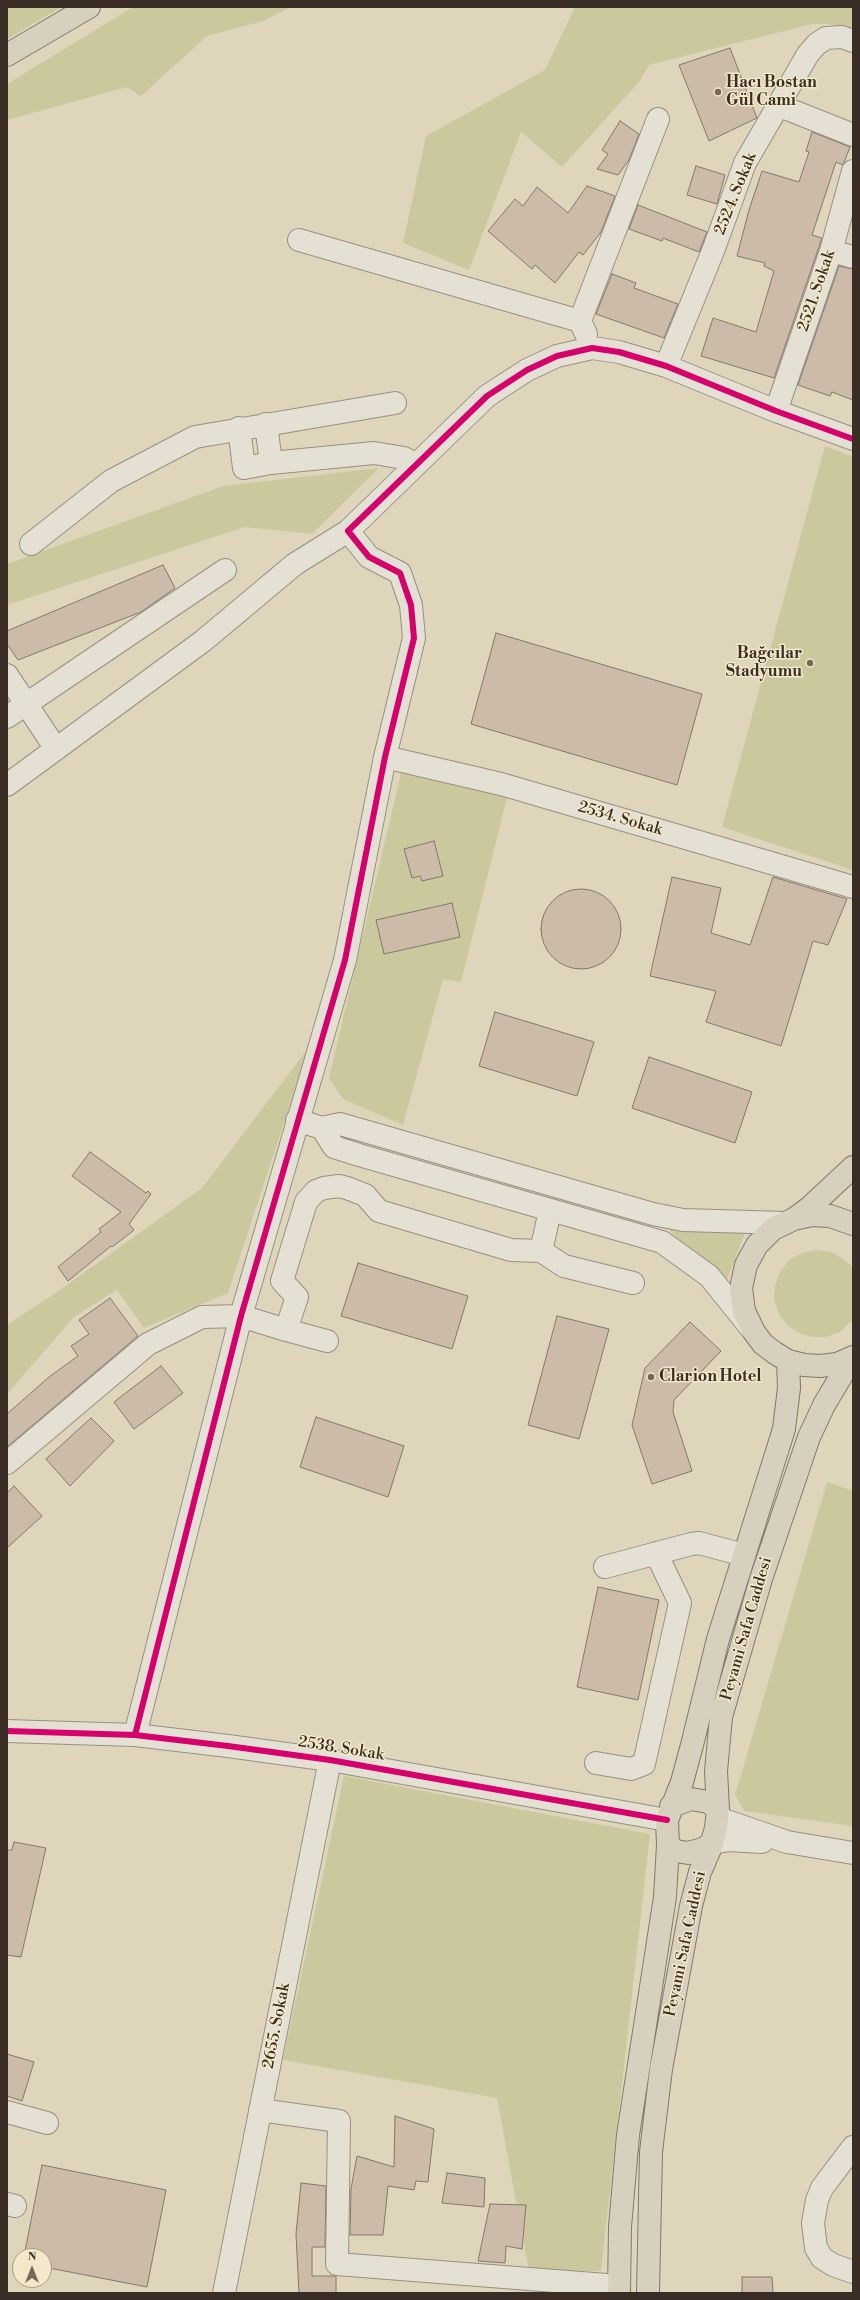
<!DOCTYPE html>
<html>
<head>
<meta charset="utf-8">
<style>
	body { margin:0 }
	#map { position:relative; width:860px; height:2300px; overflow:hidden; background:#ded5bb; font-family:"Libre Bodoni",serif }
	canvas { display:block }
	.frame { position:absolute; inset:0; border:8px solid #392d25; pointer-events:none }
	.north { position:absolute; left:12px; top:2248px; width:40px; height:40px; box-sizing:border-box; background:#f3e8c9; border:1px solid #a99d87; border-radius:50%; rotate:0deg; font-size:11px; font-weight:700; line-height:16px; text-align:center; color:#392d25 }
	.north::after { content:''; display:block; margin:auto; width:14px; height:18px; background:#73685a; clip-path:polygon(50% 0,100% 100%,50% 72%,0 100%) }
</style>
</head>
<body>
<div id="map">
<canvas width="860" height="2300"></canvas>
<div class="frame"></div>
<div class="north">N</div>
</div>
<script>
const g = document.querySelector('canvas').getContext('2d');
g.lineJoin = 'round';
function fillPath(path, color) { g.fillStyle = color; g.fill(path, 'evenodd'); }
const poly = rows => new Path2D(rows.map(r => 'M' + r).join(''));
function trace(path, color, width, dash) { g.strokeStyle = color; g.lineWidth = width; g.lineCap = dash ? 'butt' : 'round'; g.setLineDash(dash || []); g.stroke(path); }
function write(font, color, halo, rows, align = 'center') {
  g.font = font + ' "Libre Bodoni",serif'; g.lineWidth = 3; g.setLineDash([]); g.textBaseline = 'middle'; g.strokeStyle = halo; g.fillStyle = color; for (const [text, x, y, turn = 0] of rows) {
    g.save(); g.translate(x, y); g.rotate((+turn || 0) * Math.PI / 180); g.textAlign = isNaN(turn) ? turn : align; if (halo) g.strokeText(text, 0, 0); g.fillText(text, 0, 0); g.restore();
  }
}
fillPath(poly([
	[7,7,62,7,7,39],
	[133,7,291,7,263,21,207,36,141,96,127,87,7,120,7,84],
	[575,7,853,7,853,30,828,24,812,24,649,65,639,82,562,167,521,132,469,270,403,243,426,136,545,70],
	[825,446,853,457,853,870,722,827],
	[379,468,312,534,245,527,7,605,7,564,223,486],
	[403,765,509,789,461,982,443,979,403,1125,343,1099,329,1078],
	[309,1047,228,1293,144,1328,117,1290,74,1317,7,1394,7,1325,57,1292,202,1188],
	[670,1226,747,1228,727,1280,720,1279,669,1230],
	[817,1250,831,1252,844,1259,853,1268,853,1319,840,1332,826,1337,812,1337,799,1333,787,1325,779,1314,774,1300,775,1286,780,1272,789,1260,802,1253],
	[827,1482,853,1491,853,1826,744,1811,735,1795],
	[344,1776,650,1834,601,2271,529,2271,497,2098,283,2060]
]), '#ccc89e');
const building = poly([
	[730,48,757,118,709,141,679,65,730,48],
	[620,121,639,134,629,160,618,175,597,169,608,154,602,150,620,121],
	[812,132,850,147,843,165,836,162,812,235,822,238,774,378,701,356,713,318,756,332,774,271,764,266,765,263,737,256,749,210,762,171,799,182,809,152,806,151,812,132],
	[696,166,725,175,717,204,687,195,696,166],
	[587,186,615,196,601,232,583,255,579,252,555,283,535,265,532,269,488,231,515,199,523,206,537,187,568,213,587,186],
	[638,205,707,232,699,252,663,238,662,241,629,229,638,205],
	[839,266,853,269,853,400,832,392,830,396,798,385,839,266],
	[612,274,636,283,634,288,678,304,664,338,596,314,612,274],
	[163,565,175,588,141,612,18,660,7,644,7,631,163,565],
	[496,633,702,694,677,785,471,724,496,633],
	[434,841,443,876,422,881,420,876,412,878,404,849,434,841],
	[672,877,721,888,711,933,750,945,773,877,847,899,828,945,813,941,781,1046,706,1022,716,991,650,976,672,877],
	'541 929a40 40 0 1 1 80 0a40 40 0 1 1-80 0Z',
	[452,903,460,937,384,954,376,920,452,903],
	[495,1012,594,1042,577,1096,479,1066,495,1012],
	[649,1057,752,1092,735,1143,632,1108,649,1057],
	[90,1152,146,1193,148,1191,151,1194,129,1224,134,1230,112,1247,111,1246,68,1281,58,1267,101,1232,99,1229,121,1212,72,1176,90,1152],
	[358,1263,468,1296,452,1349,341,1316,358,1263],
	[110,1298,138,1336,7,1447,7,1414,49,1377,78,1356,71,1346,89,1334,79,1320,110,1298],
	[557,1316,609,1329,579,1439,528,1425,557,1316],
	[690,1322,721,1351,674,1400,673,1412,692,1471,652,1484,632,1425,645,1368,690,1322],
	[161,1366,183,1393,134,1429,114,1402,161,1366],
	[316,1417,404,1446,388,1497,300,1467,316,1417],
	[91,1418,114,1441,70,1486,46,1459,91,1418],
	[14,1486,42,1516,7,1548,7,1493,14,1486],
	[598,1587,659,1600,638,1700,577,1687,598,1587],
	[14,1842,46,1848,21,1957,7,1955,7,1850,12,1850,14,1842],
	[7,2054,34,2062,22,2101,7,2096,7,2054],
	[395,2116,434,2129,428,2182,416,2181,414,2190,388,2186,383,2235,350,2235,351,2189,357,2156,394,2167,395,2116],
	[42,2165,166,2190,147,2287,44,2267,44,2256,24,2256,42,2165],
	[447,2173,485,2178,484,2207,442,2203,447,2173],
	[301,2183,326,2186,325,2247,312,2247,312,2276,336,2276,336,2293,299,2293,296,2234,301,2183],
	[490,2204,526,2205,522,2249,506,2246,505,2263,478,2261,490,2204],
	[742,2277,772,2277,773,2293,742,2293,742,2277]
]);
fillPath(building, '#ccbba8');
trace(building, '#80796c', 1);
const minor = poly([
	[780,106,853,135],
	[299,240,580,321],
	[831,251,853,257],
	[586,334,580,321,658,119],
	[666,366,713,251,745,163,808,54,817,44,826,38,842,37,853,41],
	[776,411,831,251,853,171],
	[266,424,271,463],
	[239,428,244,468,271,463,374,453,404,458,416,465],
	[31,544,111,481,195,437,395,403],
	[7,675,56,749],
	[7,717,225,570],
	[385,757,501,784,853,887],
	[7,785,203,641,295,564,348,531,487,396,527,370,557,356,592,348,619,352,666,366,776,411,853,439],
	[297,1120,322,1128,340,1124,653,1214,683,1220,785,1223],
	[322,1128,334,1147,359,1155,662,1242,709,1276,751,1328],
	[541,1251,550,1211],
	[286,1330,327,1341],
	[7,1463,148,1344,202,1317,241,1316,286,1330,297,1297,282,1281,306,1202,316,1191,324,1188,339,1186,347,1188,365,1195,379,1211,511,1250,541,1251,564,1266,633,1283],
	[605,1567,691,1544,699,1543,744,1555],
	[7,1731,135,1735,228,1746,330,1760,667,1820],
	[135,1735,241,1316,345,960,385,757,414,638,411,605,400,573,369,557,348,531],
	[596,1763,631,1769,644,1764,680,1603,656,1553],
	[718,1818,787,1842,853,1853],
	[712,1843,729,1840,762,1842],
	[260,2110,339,2121,337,2264,619,2286],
	[7,2112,47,2123],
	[853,2147,822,2188,817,2200,813,2223,816,2248,822,2258,833,2265,853,2272],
	[7,2204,15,2206],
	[224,2293,330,1760]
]);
const major = poly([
	[7,55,89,7],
	[853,1167,809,1208,794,1219,773,1229,757,1245,746,1265,741,1288,744,1311,754,1332,763,1344,775,1353,788,1361,804,1365,820,1366,837,1364,853,1357],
	[794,1219,812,1215,830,1216,853,1224],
	[671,1806,691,1799,708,1802,718,1809],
	[668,1845,676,1851,688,1853,703,1849,712,1843],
	[619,2293,620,2227,628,2135,665,1897,668,1845,667,1820,682,1782,692,1745,718,1639,784,1429,789,1388,788,1361],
	[648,2293,651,2152,661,2069,691,1906,700,1872,710,1849,716,1828,718,1809,716,1771,721,1717,761,1579,809,1437,824,1405,852,1358]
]);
trace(minor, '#969081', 24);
trace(major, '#80796c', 24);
trace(minor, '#e4e0d3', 22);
trace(major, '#d8d0be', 22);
trace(poly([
	[7,1731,135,1735,228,1746,330,1760,667,1820],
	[135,1735,241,1316,345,960,385,757,414,638,411,605,400,573,369,557,348,531,487,396,527,370,557,356,592,348,619,352,666,366,776,411,853,439]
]), '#d6006c', 6);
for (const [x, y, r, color] of [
	[718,92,4,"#73685a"],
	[810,663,4,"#73685a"],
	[651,1377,4,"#73685a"]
]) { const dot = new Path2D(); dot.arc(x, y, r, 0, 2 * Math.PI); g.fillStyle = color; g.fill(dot); trace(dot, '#f3e8c9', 1.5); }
write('bold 16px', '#392d25', '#f3e8c9', [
	["Hacı Bostan",726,83],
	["Gül Cami",726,101],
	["Bağcılar",802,654,"right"],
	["Stadyumu",802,672,"right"],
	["Clarion Hotel",659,1377]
], 'left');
write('16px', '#392d25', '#f3e8c9', [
	["2524. Sokak",736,194,-68],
	["2521. Sokak",817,291,-71],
	["2534. Sokak",620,819,16],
	["Peyami Safa Caddesi",747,1629,-74],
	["2538. Sokak",341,1749,9],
	["Peyami Safa Caddesi",686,1944,-78],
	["2655. Sokak",277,2026,-79]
]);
</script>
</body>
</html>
